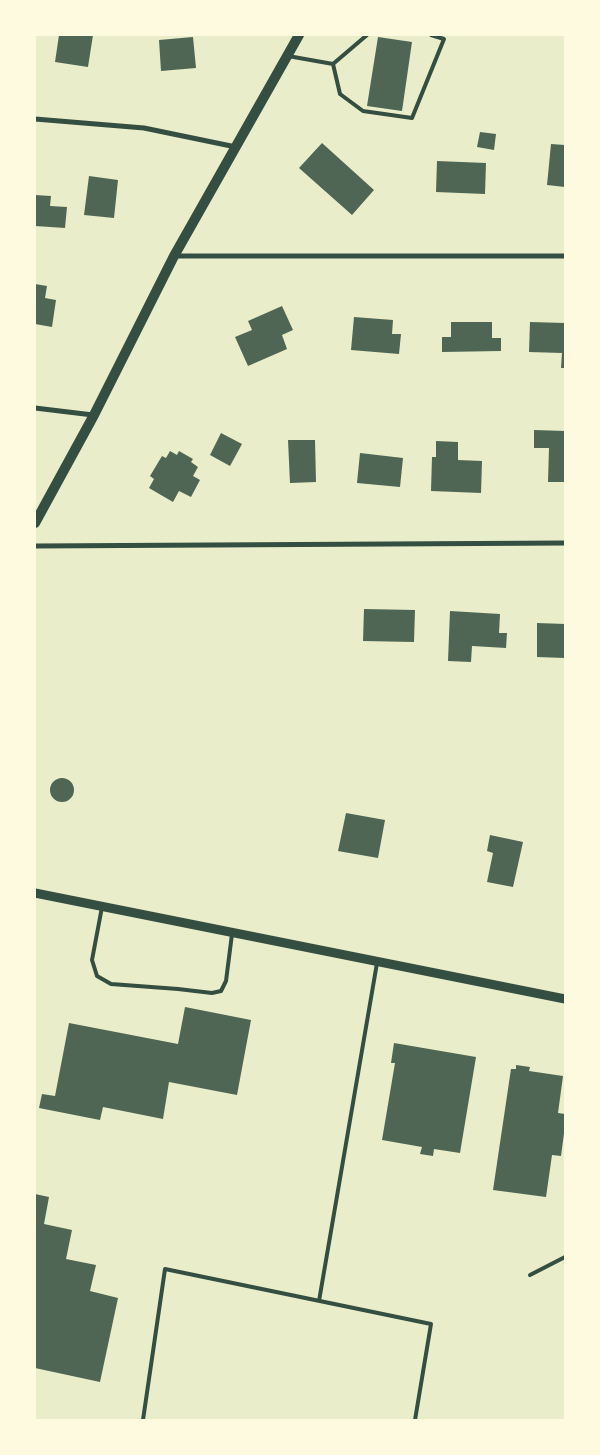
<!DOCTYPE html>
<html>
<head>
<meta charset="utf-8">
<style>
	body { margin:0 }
	#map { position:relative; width:600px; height:1455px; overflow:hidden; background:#e9edc9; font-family:"Exo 2",sans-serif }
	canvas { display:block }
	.frame { position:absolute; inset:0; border:36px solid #fefae0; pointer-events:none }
</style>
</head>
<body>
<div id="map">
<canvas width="600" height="1455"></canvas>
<div class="frame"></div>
</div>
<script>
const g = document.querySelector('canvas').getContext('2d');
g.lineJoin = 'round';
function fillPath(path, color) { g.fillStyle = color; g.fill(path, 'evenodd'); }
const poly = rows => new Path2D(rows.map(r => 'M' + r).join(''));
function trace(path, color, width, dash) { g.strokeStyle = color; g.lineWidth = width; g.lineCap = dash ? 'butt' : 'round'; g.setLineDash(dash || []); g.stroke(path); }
fillPath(poly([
	[59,35,93,35,88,67,55,62],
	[193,37,196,68,161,71,159,40],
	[378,37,412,42,402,111,367,106],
	[480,132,496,134,494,150,477,147],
	[322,143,374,190,352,215,299,168],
	[551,144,565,145,565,187,547,185],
	[437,161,486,163,485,194,436,192],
	[89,176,118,180,114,218,84,215],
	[35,195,51,196,50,206,67,207,65,228,35,226],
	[35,284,47,286,45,298,56,300,52,327,35,324],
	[282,306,293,330,282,335,287,349,248,366,235,337,252,330,248,321],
	[354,317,393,320,392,334,401,334,399,354,351,350],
	[451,322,492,322,492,338,501,338,501,351,442,352,442,337,451,337],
	[530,322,565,323,565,368,561,368,562,353,529,352],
	[534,430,565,431,565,482,548,482,549,448,534,448],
	[221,433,242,444,230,466,210,455],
	[288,440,315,440,316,482,290,483],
	[436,441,458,442,458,460,482,461,481,493,431,491,432,457,436,457],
	[170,451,177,455,179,451,193,459,191,462,198,467,193,476,200,480,191,497,179,491,173,502,149,488,154,479,150,476,162,456,166,458],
	[360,453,403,458,400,487,357,483],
	[364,609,415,610,414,642,363,641],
	[450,611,500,614,499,633,507,633,506,648,472,646,471,662,448,661],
	[537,623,565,624,565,658,537,657],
	'50 790a12 12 0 1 1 24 0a12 12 0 1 1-24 0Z',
	[346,813,385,820,378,858,338,851],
	[490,835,523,842,513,887,487,882,493,853,487,851],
	[185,1007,251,1020,237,1095,169,1082,163,1119,103,1107,100,1120,39,1108,42,1094,55,1096,69,1023,178,1044],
	[394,1043,476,1057,460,1153,434,1149,433,1156,420,1154,422,1147,382,1140,395,1063,391,1063],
	[516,1065,530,1067,529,1071,563,1076,558,1113,565,1114,565,1126,561,1156,552,1155,546,1197,493,1190,511,1069,516,1069],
	[35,1194,49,1197,44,1224,72,1230,66,1259,96,1265,90,1291,118,1298,100,1382,35,1368]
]), '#4f6655');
trace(poly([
	[288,56,333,64],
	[333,64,340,94,363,111,412,118,444,39,431,35],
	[333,64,367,35],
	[102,907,92,960,97,976,111,984,178,989,212,993,221,991,226,981,232,934],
	[530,1275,565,1257],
	[319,1301,377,963],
	[143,1420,165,1269,431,1324,415,1420]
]), '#344e41', 4);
trace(poly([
	[35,119,144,128,236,147],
	[174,256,565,256],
	[35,408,93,415],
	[35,546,565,543]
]), '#344e41', 5);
trace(poly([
	[35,893,565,999]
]), '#344e41', 9);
trace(poly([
	[35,523,94,415,174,256,299,35]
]), '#344e41', 10);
</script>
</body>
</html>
